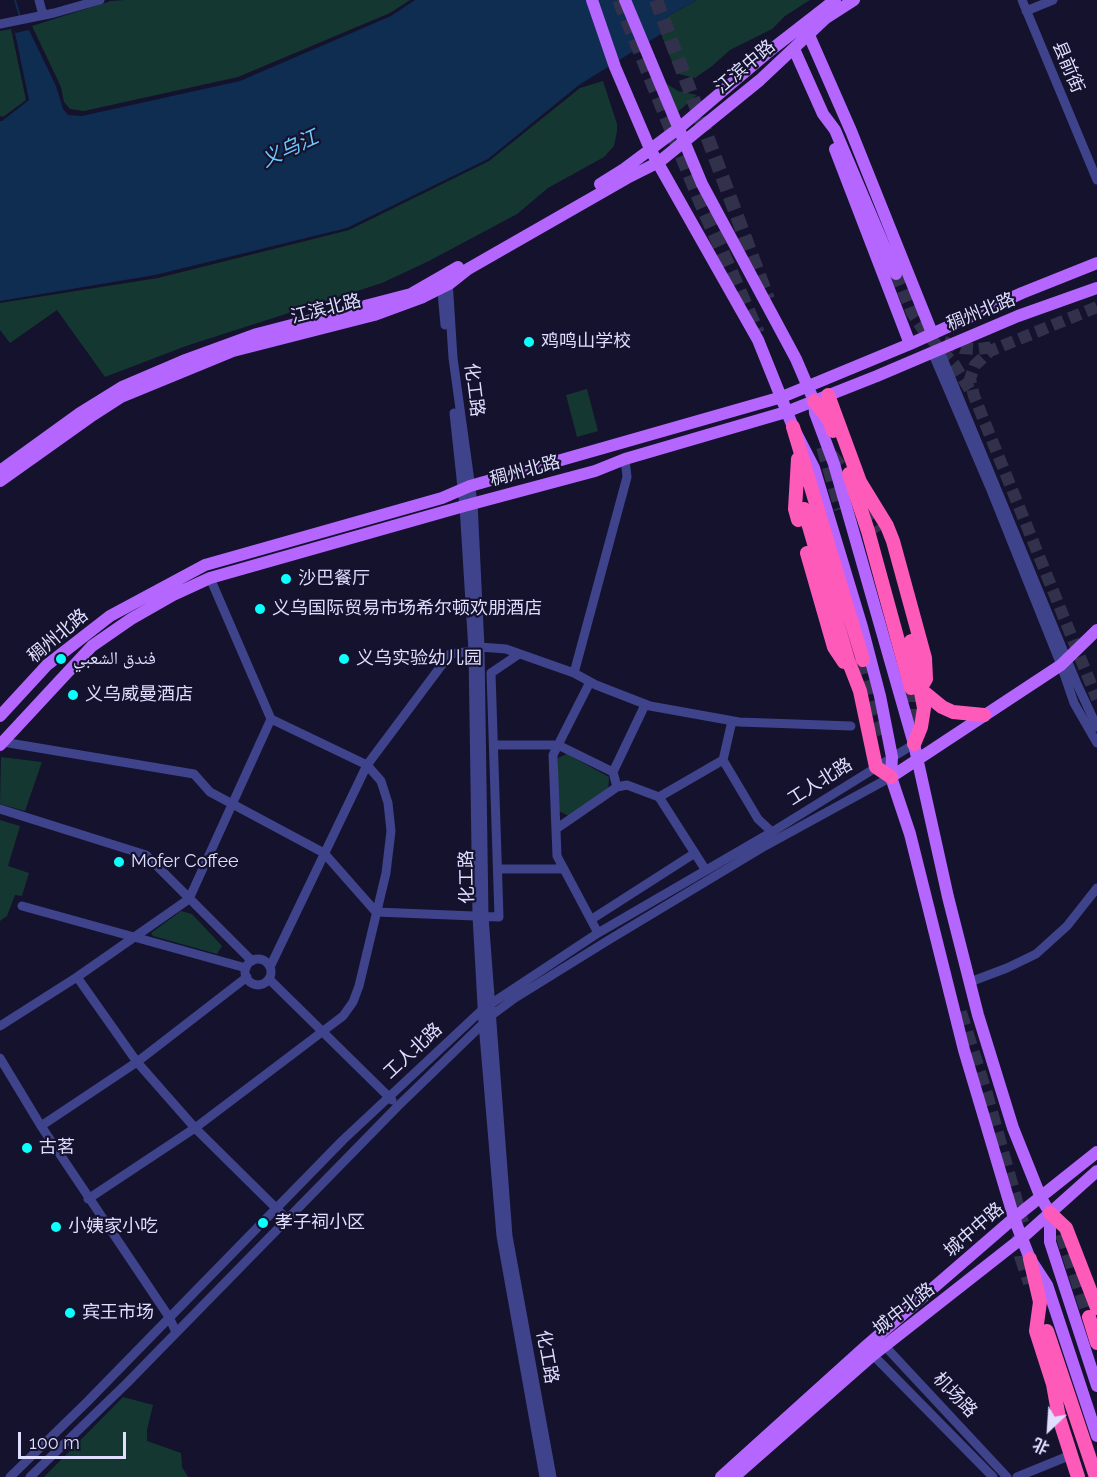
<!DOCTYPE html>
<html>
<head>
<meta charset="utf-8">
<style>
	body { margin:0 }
	#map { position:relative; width:1097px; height:1477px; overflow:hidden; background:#14122d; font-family:Raleway,"Noto Sans SC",sans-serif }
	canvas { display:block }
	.north { position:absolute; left:1019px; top:1399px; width:60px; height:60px; -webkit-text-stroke:4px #14122d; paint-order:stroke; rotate:205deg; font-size:16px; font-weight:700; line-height:24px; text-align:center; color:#dfdeff }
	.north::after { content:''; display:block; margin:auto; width:21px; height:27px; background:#dfdeff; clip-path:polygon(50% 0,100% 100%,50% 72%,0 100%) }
	.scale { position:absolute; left:18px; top:1432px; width:108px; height:27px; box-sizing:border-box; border:3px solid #dfdeff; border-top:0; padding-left:8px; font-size:18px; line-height:21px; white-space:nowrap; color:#dfdeff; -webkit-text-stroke:4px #14122d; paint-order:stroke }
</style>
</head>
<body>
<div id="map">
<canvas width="1097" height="1477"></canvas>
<div class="north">北</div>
<div class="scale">100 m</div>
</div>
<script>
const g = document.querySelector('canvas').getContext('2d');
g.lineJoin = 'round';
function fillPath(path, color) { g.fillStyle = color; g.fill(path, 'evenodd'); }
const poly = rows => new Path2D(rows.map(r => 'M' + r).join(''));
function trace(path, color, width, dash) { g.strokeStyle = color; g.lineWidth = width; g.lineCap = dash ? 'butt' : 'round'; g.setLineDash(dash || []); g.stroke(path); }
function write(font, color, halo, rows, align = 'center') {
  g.font = font + ' Raleway,"Noto Naskh Arabic","Noto Sans SC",sans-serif'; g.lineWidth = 4.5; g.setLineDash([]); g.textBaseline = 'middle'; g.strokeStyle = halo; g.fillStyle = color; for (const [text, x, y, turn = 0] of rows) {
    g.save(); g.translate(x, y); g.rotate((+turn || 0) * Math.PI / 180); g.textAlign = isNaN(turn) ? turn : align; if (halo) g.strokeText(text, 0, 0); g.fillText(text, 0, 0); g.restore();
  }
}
fillPath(poly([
	[125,0,410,0,390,13,238,77,84,111,70,109,64,102,61,87,32,26,111,1],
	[697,0,810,0,785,16,772,29,730,50,712,66,695,78,679,74,675,69,661,34,668,16],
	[11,29,26,100,3,117,0,116,0,31],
	[603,81,617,124,617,131,614,146,604,157,548,188,517,214,429,261,382,283,186,346,105,377,57,310,10,343,0,330,0,303,158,278,349,230,489,161,580,88],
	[664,82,678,91,697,95,671,118],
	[587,389,598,431,577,437,566,395],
	[567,754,609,777,608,790,569,816,557,810,558,758],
	[1,757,42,762,25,811,0,804],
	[0,820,20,826,8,866,29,873,22,896,15,895,7,916,0,921],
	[181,911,192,914,222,946,217,954,153,936,151,933],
	[123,1397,153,1405,147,1430,147,1441,181,1453,182,1467,188,1477,44,1477]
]), '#153732');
fillPath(poly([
	[415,0,697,0,668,16,661,34,579,85,488,159,347,228,155,275,0,301,0,121,2,121,29,100,15,33,29,30,56,86,63,109,68,115,82,116,240,81,391,16]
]), '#0e2d50');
trace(poly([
	[15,0,20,17]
]), '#0e2d50', 2);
trace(poly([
	[896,274,912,313,924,331,954,364,970,390],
	[1097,307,990,351,975,365,970,379,974,396,1097,699],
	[944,342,961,348,978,349,994,347]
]), '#32314c', 12, [12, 6]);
trace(poly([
	[619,0,700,201,758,333],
	[656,0,768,299],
	[823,447,841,509],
	[831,455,845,473,880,531],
	[863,660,874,707,885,736],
	[911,688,911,727],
	[960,1012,986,1094,1022,1223],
	[1062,1234,1089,1317],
	[1019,1235,1021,1256,1030,1283]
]), '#32314c', 14, [14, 7]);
trace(poly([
	[39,0,43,15],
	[1022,0,1097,180],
	[1026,11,1053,0],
	[0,24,54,13,100,0],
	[448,280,453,358,473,503,480,647,484,916,508,1236,552,1477],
	[441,282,445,325],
	[939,349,1077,684,1097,727],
	[932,352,991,490,1061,665,1074,703,1097,743],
	[454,413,464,506,473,651,477,916,483,1023,501,1236,544,1477],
	[574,673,627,477,625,459],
	[590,682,558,745,613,772,645,705],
	[3,742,194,774,210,792,324,853,376,912,499,917,491,673,519,654],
	[495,745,558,745,553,755,557,856,598,933],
	[723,760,758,819,772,832],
	[617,787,627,785,659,797,705,869],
	[659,797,723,760,732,721],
	[0,809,146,855,252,961],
	[556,829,617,787,613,772],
	[498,869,564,869],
	[22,906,246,968],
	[592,919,695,853],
	'245 972a13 13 0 1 1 26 0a13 13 0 1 1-26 0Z',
	[270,967,367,765,450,654,473,651,480,647,506,649,574,673,596,685,650,706,739,722,851,726],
	[77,977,137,1062,195,1128,288,1220],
	[269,979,392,1100],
	[970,982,1007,968,1036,954,1067,926,1097,888],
	[0,1026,77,977,189,899,271,719,210,578],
	[0,1058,41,1126,169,1317,176,1332],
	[41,1126,137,1062,247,977],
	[88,1199,195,1128,343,1016,353,1002,359,986,386,873,391,831,388,803,381,781,367,765,271,719],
	[882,1343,1007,1477],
	[869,1351,993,1477],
	[10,1477,87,1402,343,1140,483,1009,598,933,772,832,914,744],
	[30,1477,127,1383,398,1106,492,1015,515,998,607,941,765,846,891,777],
	[1017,1477,1071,1455]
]), '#3e438b', 9);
trace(poly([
	[592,0,615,67,650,149,758,340,793,427,814,468,862,627,880,696,892,757,891,777,910,834,964,1050,1014,1218,1030,1259,1047,1285,1097,1436],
	[625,0,702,184,796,359,814,401,815,413,834,464,914,744,948,897,978,1015,1013,1128,1041,1198,1050,1213,1050,1242,1097,1386],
	[808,33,851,131,932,333],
	[794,49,823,114,835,130,896,274],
	[835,149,910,344],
	[600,184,624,169,679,128,772,49,835,0],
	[0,471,80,413,122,387,183,361,257,334,411,294,458,267],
	[0,481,90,417,121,397,233,351,374,315,423,297,449,284,468,269,627,178,659,162,760,80,826,18,854,0],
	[0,716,47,665,110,616,205,565,442,498,470,486,782,397,910,344,1022,293,1097,263],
	[0,745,92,646,131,619,173,595,210,578,464,506,595,471,625,459,786,412,877,376,1018,316,1097,288],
	[891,777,1061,665,1097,630],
	[721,1477,865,1347,1014,1218,1097,1152],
	[734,1477,873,1355,1022,1238,1097,1171]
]), '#b566fe', 12);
trace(poly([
	[828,395,860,482,887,526,893,541,925,658,926,679,920,689,942,707,953,712,984,715],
	[814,401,829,420,833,431],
	[793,427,863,660],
	[849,474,868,531,911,688],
	[804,509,848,660,860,691,876,767,891,777],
	[798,520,795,509,798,459],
	[807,553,834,647,844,662],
	[911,641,924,708,921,727,914,744],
	[1050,1213,1066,1228,1097,1308],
	[1030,1259,1040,1302,1036,1331,1053,1384,1059,1418,1078,1477],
	[1089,1317,1097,1343],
	[1047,1331,1096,1477]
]), '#fe5aba', 14);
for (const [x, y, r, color] of [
	[529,342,6,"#0cfefd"],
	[286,579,6,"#0cfefd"],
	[260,609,6,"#0cfefd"],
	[61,659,6,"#0cfefd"],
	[344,659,6,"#0cfefd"],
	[73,695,6,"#0cfefd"],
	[119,862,6,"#0cfefd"],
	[27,1148,6,"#0cfefd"],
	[263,1223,6,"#0cfefd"],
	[56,1227,6,"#0cfefd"],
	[70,1313,6,"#0cfefd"]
]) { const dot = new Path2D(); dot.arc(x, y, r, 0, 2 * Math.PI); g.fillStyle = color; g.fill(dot); trace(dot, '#14122d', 2); }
write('18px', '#dfdeff', '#14122d', [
	["江滨中路",745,67,-40],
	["县前街",1068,67,67],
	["江滨北路",326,309,-14],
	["稠州北路",981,312,-22],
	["化工路",474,390,83],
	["稠州北路",525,471,-15],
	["稠州北路",58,636,-40],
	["工人北路",820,782,-32],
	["化工路",467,877,-91],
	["工人北路",413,1051,-43],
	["城中中路",974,1230,-41],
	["城中北路",904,1309,-38],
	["化工路",547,1357,80],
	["机场路",955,1395,46]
]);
write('18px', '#dfdeff', '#14122d', [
	["鸡鸣山学校",541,342],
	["沙巴餐厅",298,579],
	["义乌国际贸易市场希尔顿欢朋酒店",272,609],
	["فندق الشعبي",73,659],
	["义乌实验幼儿园",356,659],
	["义乌威曼酒店",85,695],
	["Mofer Coffee",131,862],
	["古茗",39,1148],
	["孝子祠小区",275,1223],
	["小姨家小吃",68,1227],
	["宾王市场",82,1313]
], 'left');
write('italic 20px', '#6dcafe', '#14122d', [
	["义乌江",290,149,-25]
]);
</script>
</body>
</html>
